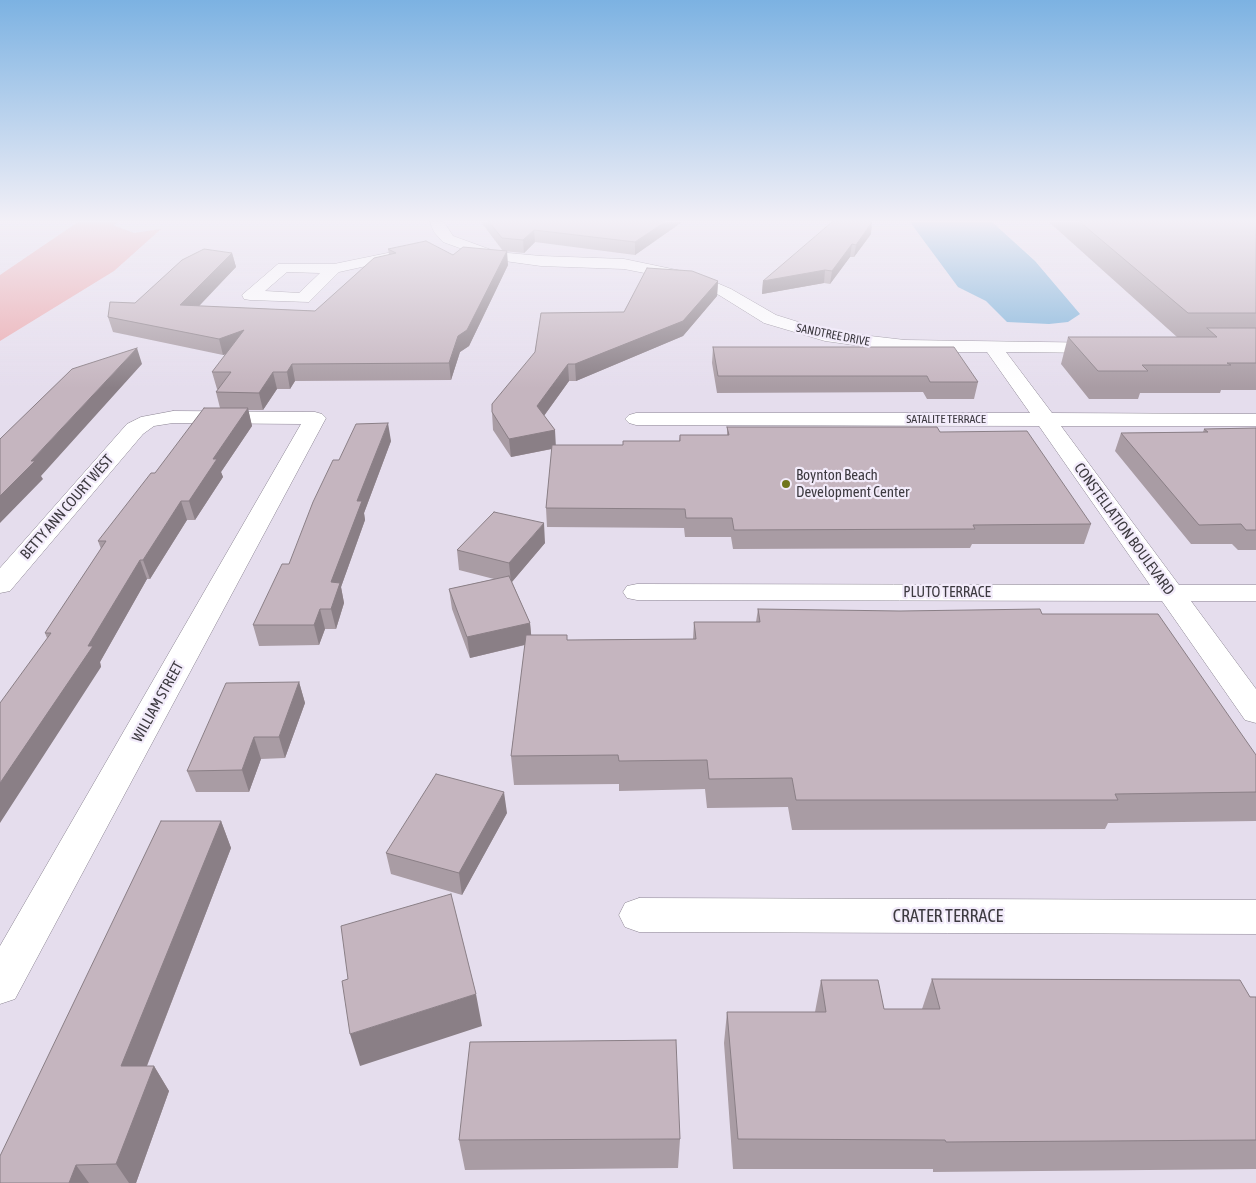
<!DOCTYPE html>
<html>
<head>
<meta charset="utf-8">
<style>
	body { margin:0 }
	canvas { display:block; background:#e5dded }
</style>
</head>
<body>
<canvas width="1256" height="1183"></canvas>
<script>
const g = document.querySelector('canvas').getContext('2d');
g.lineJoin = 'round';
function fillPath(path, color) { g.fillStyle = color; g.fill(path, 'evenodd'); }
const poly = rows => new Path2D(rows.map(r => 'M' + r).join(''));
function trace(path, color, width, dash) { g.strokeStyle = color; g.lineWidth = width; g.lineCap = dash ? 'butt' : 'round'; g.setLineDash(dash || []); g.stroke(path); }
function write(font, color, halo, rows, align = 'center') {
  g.font = font + ' "Asap Condensed",sans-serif'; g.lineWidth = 4.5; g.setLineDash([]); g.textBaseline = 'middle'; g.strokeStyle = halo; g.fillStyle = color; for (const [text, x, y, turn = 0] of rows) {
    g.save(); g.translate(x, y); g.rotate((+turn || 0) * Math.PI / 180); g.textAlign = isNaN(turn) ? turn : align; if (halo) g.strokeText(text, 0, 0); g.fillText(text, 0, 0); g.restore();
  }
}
fillPath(poly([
	[78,222,120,222,113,225,134,233,161,229,114,271,0,341,0,275]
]), '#eba9ae');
fillPath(poly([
	[910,222,992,222,1035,261,1080,314,1068,322,1049,324,1007,322,986,301,958,287]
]), '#7ab0d8');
const minor = poly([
	[430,222,444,222,453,236,497,252,541,256,624,259,696,274,731,289,776,315,827,331,905,340,1109,343,1111,347,1109,351,1102,353,1006,352,1052,413,1256,414,1256,426,1061,426,1179,585,1256,585,1256,601,1191,601,1256,689,1256,723,1245,720,1162,601,637,600,627,598,623,592,627,586,637,584,1150,585,1039,426,636,425,629,423,625,419,629,415,636,413,1030,413,987,352,905,352,825,341,764,323,719,295,686,281,624,269,541,266,490,259,443,242,434,232,430,222],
	[407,249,414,253,412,256,339,272,309,302,250,300,244,299,242,295,278,264,334,264,407,249],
	[287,272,320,273,299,293,265,291,287,272],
	[173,411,315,412,322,414,326,418,15,999,0,1004,0,946,301,424,173,423,154,426,143,434,10,591,0,593,0,568,127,424,141,417,173,411],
	[639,898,1256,900,1256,934,639,932,625,927,619,915,625,903,639,898]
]);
trace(minor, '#8b8492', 1);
fillPath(minor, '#fff');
fillPath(poly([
	[481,222,682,222,635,255,535,242,524,253,503,251],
	[1049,222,1256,222,1256,390,1221,390,1220,393,1140,393,1138,399,1089,399,1061,364,1068,337,1177,337],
	[871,234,854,257,850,257,830,284,824,283,762,294,763,281],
	[388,249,453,255,508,265,469,346,460,352,451,380,295,381,290,389,277,389,263,410,248,410,252,426,221,472,223,477,195,520,187,520,150,579,147,579,100,662,101,667,47,638,45,633,101,549,98,541,155,473,220,408,216,392,218,389,217,389,212,372,227,354,223,355,113,332,108,317,232,253,236,267,198,306,315,311,389,254],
	[718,281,717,296,683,336,576,381,569,381,544,416,555,430,555,445,623,445,679,441,680,435,727,435,727,427,940,432,1091,524,1084,544,972,544,970,548,733,549,731,537,685,537,684,528,547,527,546,508,552,449,511,457,493,430,492,412,624,312],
	[713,347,978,382,974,399,927,399,923,392,717,393,712,363],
	[1256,428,1256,550,1238,550,1232,544,1191,544,1115,451,1121,433,1203,432,1204,429],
	[391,441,364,513,365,520,341,587,344,603,336,629,325,629,319,645,259,646,253,625,289,564,339,460],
	[545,543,512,582,530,623,531,635,567,640,693,639,694,622,756,622,758,609,1042,614,1256,755,1256,821,1108,823,1105,829,792,830,788,807,707,808,705,789,619,791,619,784,514,785,511,756,525,645,470,658,452,609,449,589,494,579,459,570,457,550],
	[299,682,305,703,285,758,261,759,249,792,196,792,187,771],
	[507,813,462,895,391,874,386,853],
	[221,821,231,848,147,1066,154,1066,169,1091,136,1183,0,1183],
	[932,979,1256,997,1256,1169,933,1172,933,1169,733,1169,724,1043,727,1012,815,1012,821,980,884,1009,922,1009],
	[680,1139,678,1168,465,1170,459,1140]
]), '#a99ca4');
fillPath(poly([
	[665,222,682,222,635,255,635,242],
	[872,222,871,234,854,257,856,245],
	[534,230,535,242,524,253,523,240],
	[852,244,850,257,830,284,832,271],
	[507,251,508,265,469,346,460,352,451,380,449,363,458,336],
	[232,253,236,267,185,321,180,305],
	[825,270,824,283,762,294,763,281],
	[718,281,717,296,683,336,576,381,575,364],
	[244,330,248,346,223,355,219,339],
	[137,348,142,364,41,476,43,479,0,523,0,496,31,461],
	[292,364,295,381,290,389,287,372],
	[568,364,569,381,538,424,537,406],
	[273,372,277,389,263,410,259,393],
	[248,408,252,426,221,472,223,477,195,520,189,501,213,459],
	[388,423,391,441,364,513,365,520,341,587,344,603,336,629,331,609,331,582,357,501],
	[555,430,556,448,511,457,509,439],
	[181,501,187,520,150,579,143,560],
	[544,523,545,543,511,583,509,563],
	[140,560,147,579,100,662,101,667,0,823,0,783,88,646],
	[320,609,325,629,319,645,314,625],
	[530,623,532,643,470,658,467,637],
	[299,682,305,703,285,758,279,737],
	[254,737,261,759,249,792,242,770],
	[504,792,507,813,462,895,459,873],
	[221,821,231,848,137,1091,121,1066],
	[476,994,482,1026,360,1066,350,1034],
	[154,1066,169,1091,136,1183,129,1183,116,1164],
	[76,1165,89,1183,69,1183]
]), '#8a7f86');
const building = poly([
	[489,222,665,222,635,242,534,230,523,240,502,238,489,222],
	[832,222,872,222,856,245,852,244,832,271,825,270,763,281,832,222],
	[1080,222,1256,222,1256,313,1188,313,1080,222],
	[426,241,453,255,463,247,507,251,467,330,458,336,449,363,292,364,287,372,273,372,259,393,216,392,231,372,212,372,244,330,219,339,108,317,110,302,135,303,182,260,204,249,232,253,180,305,315,311,374,258,396,253,388,249,426,241],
	[647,268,692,271,718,281,683,321,575,364,568,364,537,406,555,430,509,439,492,412,492,404,535,352,541,313,624,312,647,268],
	[1207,328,1256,328,1256,363,1227,363,1231,365,1142,365,1148,371,1098,371,1068,337,1217,337,1207,328],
	[713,347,954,347,978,382,930,382,927,376,718,376,713,347],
	[137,348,31,461,35,461,0,496,0,439,72,369,137,348],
	[204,408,248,408,213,459,217,459,189,501,181,501,143,560,140,560,88,646,93,646,0,783,0,703,51,633,45,633,106,541,98,541,151,473,155,473,204,408],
	[388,423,357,501,362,501,331,582,340,583,331,609,320,609,314,625,253,625,282,564,289,564,313,502,333,460,339,460,356,424,388,423],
	[727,427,937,427,940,432,1027,431,1091,524,973,525,975,529,734,530,732,518,686,518,685,509,546,508,552,445,623,445,623,441,680,441,680,435,729,435,727,427],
	[1256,428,1256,530,1246,530,1241,524,1199,525,1121,433,1208,432,1204,429,1256,428],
	[494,512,544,523,509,563,457,550,494,512],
	[509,576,530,623,467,637,449,589,509,576],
	[758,609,900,611,1040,609,1042,614,1158,614,1256,755,1256,792,1115,794,1118,800,796,800,792,778,709,779,707,760,619,761,618,755,511,756,526,635,567,635,567,640,696,639,694,622,760,622,758,609],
	[299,682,279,737,254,737,242,770,187,771,226,683,299,682],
	[436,774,504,792,459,873,386,853,436,774],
	[161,821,221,821,121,1066,154,1066,116,1164,76,1165,69,1183,0,1183,0,1156,161,821],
	[451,894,476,994,350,1034,342,981,348,979,341,926,451,894],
	[932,979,1240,980,1250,997,1256,997,1256,1140,946,1142,945,1140,738,1139,727,1012,826,1012,821,980,878,980,884,1009,940,1009,932,979],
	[676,1040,680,1139,459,1140,470,1042,676,1040]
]);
fillPath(building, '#c5b5bf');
trace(building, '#8a7f86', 1);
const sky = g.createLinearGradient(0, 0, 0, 388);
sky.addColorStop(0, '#7cb2e2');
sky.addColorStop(0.57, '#f3f0f7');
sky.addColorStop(1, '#f3f0f700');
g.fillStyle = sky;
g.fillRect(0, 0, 1256, 388);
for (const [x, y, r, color] of [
	[786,484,5,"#70751c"]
]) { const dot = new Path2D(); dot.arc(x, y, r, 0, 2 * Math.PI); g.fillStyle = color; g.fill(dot); trace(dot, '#f2ebfa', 2); }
write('12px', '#3d3a40', '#f2ebfa', [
	["SANDTREE DRIVE",833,335,11],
	["SATALITE TERRACE",946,419]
]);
write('15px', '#3d3a40', '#f2ebfa', [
	["Boynton Beach",796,475],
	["Development Center",796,492]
], 'left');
write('15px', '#3d3a40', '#f2ebfa', [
	["BETTY ANN COURT WEST",67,507,-49],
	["CONSTELLATION BOULEVARD",1124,529,54],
	["PLUTO TERRACE",947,592],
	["WILLIAM STREET",158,702,-61]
]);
write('18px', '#3d3a40', '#f2ebfa', [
	["CRATER TERRACE",948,916]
]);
</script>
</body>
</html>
